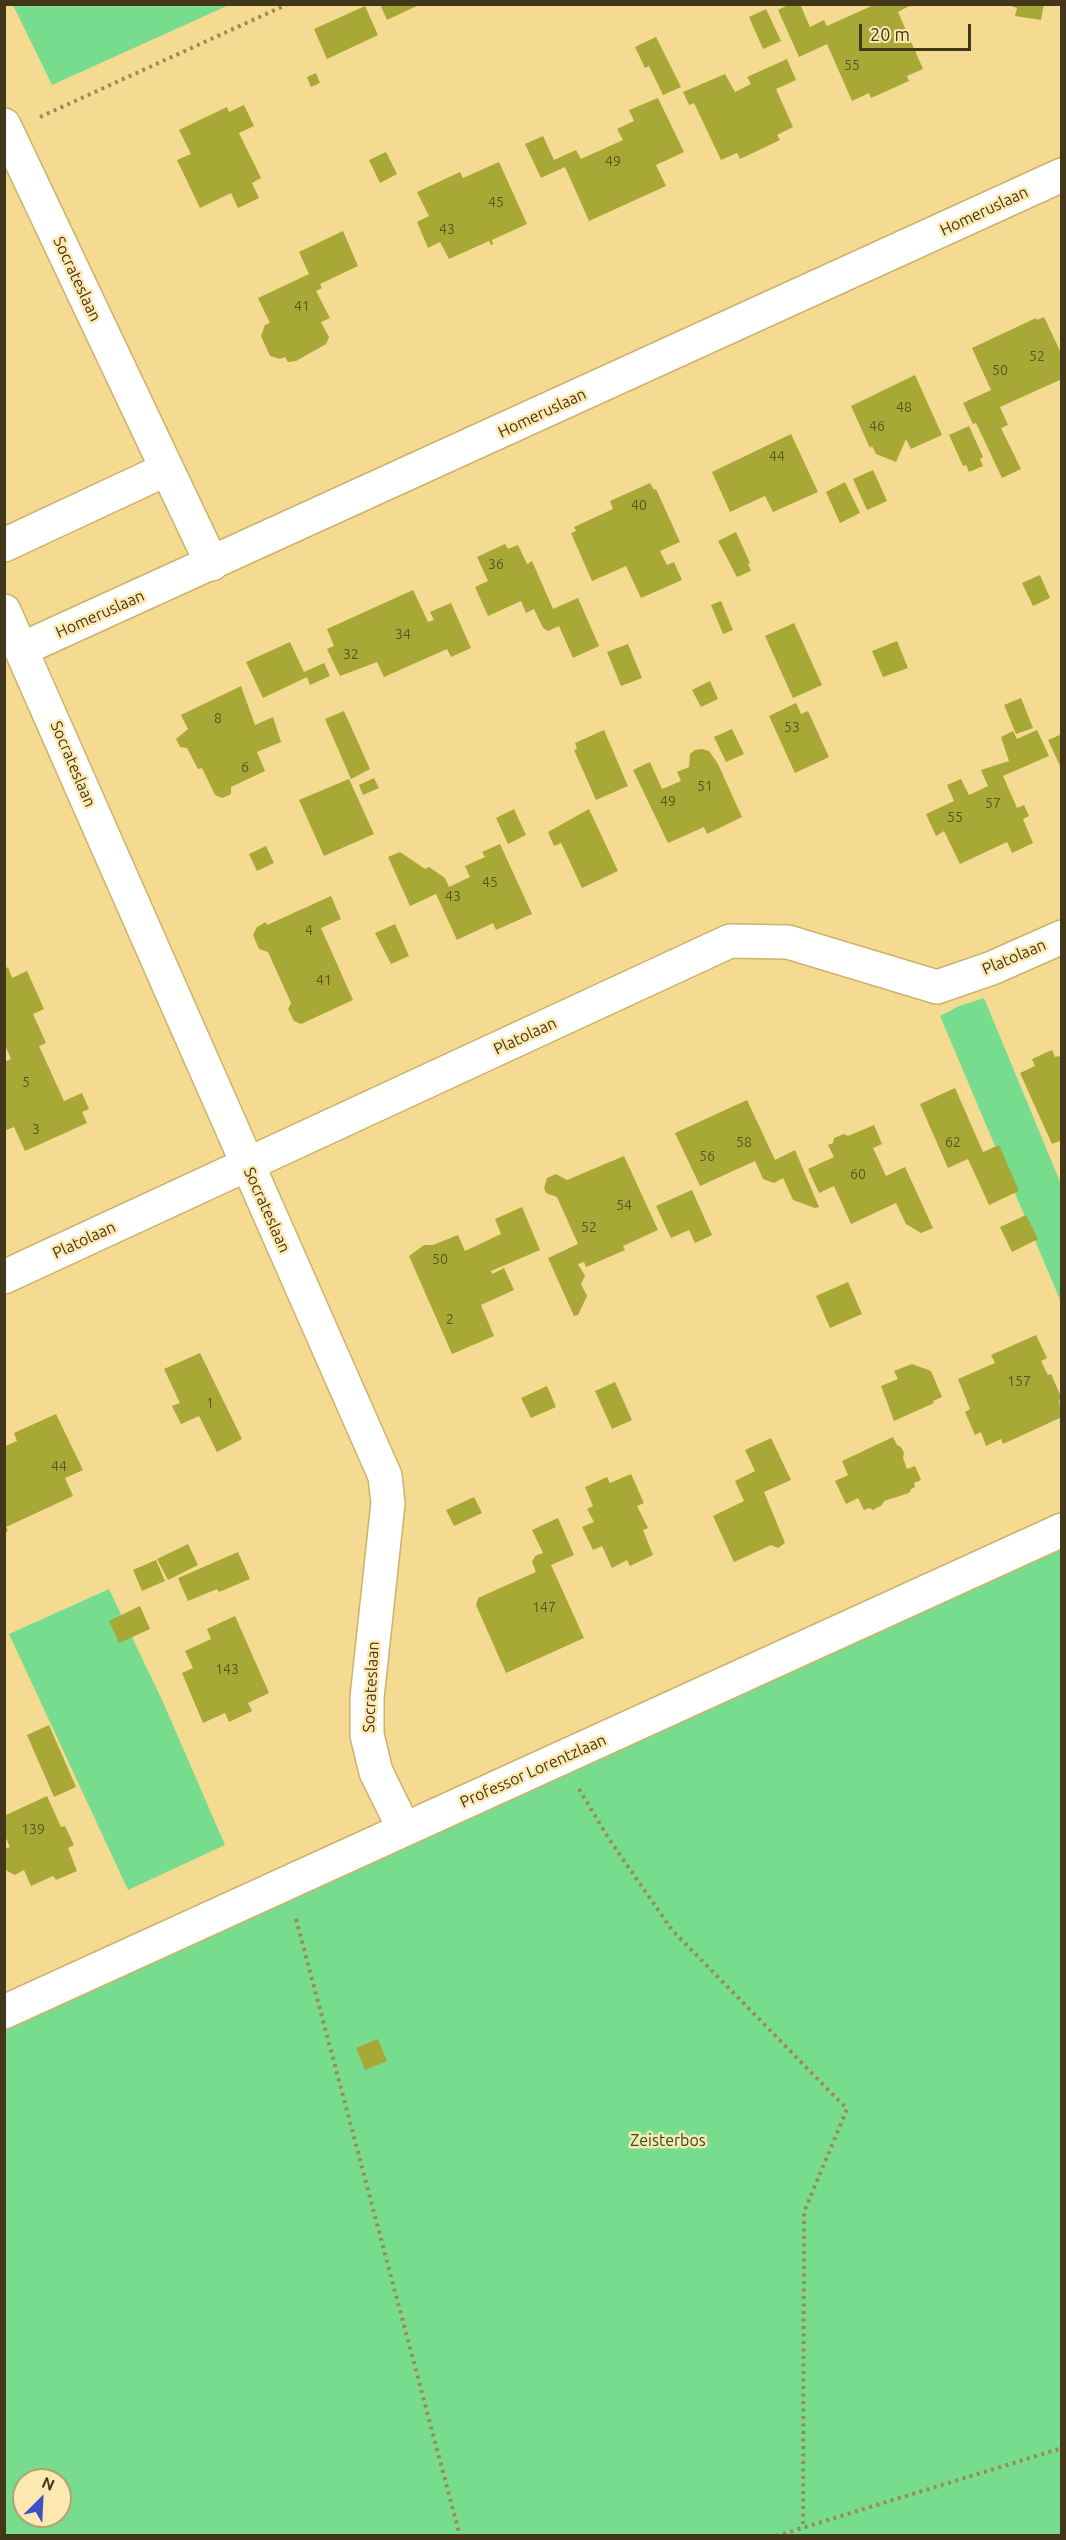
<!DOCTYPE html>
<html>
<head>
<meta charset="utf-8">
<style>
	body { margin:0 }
	#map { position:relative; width:1066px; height:2540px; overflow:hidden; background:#f5da92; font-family:Ubuntu,sans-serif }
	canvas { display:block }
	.frame { position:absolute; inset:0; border:6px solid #42371a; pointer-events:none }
	.north { position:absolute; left:12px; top:2468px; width:60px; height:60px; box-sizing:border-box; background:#fde8af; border:2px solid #b2a173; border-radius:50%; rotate:24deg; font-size:16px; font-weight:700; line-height:24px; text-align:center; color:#42371a }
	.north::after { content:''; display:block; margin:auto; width:21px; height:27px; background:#3a52c4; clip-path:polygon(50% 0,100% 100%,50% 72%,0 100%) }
	.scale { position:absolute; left:859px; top:24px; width:112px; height:27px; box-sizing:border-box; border:3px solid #42371a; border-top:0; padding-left:8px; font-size:18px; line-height:21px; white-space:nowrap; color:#42371a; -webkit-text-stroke:4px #fde8af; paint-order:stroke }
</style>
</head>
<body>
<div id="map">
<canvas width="1066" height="2540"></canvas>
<div class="frame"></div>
<div class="north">N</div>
<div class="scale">20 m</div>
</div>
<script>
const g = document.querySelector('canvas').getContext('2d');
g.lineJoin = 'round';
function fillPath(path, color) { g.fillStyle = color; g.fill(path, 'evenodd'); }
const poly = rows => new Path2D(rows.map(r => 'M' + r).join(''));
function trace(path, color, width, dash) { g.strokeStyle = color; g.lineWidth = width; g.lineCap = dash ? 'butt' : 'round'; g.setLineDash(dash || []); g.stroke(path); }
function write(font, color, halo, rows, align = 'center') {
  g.font = font + ' Ubuntu,sans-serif'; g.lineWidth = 5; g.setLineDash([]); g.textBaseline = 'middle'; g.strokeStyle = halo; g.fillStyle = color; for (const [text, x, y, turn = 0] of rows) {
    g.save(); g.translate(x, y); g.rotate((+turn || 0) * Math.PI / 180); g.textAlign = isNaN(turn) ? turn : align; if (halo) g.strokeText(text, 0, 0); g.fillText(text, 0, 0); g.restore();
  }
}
fillPath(poly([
	[13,5,229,5,52,85],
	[984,998,1061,1184,1061,1302,940,1016,959,1006],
	[1061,1534,1061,2535,5,2535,4,2013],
	[24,2480,60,2480,60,2516,24,2516],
	[109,1589,163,1702,225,1845,128,1890,9,1634]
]), '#78dc8f');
fillPath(poly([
	[380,4,421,4,387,20],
	[790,4,800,4,810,27,824,20,827,26,876,4,913,4,898,12,923,69,907,76,909,81,871,98,869,93,852,101,827,44,799,57,778,10],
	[1005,4,1044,4,1041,20,1015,16,1017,8],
	[365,6,378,35,327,59,314,29],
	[766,9,781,41,763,49,749,17],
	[656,37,681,87,663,95,649,66,645,68,635,47],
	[787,59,796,80,776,89,793,127,777,135,780,140,740,159,737,153,721,160,694,103,689,105,683,92,725,74,735,92,751,84,747,77],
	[316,73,320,83,311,87,307,77],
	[658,98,684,152,656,165,666,186,589,221,565,167,541,178,525,144,543,136,554,160,576,150,581,159,623,140,617,129,634,121,629,110],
	[244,105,254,126,239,133,261,178,252,183,259,198,238,208,231,193,200,208,177,160,191,154,179,130,227,107,229,112],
	[386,152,397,174,380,183,369,160],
	[499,162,527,224,492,240,493,244,491,245,489,241,449,259,440,242,428,248,417,222,429,216,417,192,460,172,463,178],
	[343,231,358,266,320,284,322,288,316,291,330,318,321,322,329,337,326,344,296,361,288,362,285,357,280,359,270,356,261,336,265,325,270,323,258,298,309,274,299,252],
	[1044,317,1062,355,1062,379,1000,407,1008,425,1001,428,1021,469,1002,478,976,423,973,424,963,403,991,390,972,348,1036,318,1037,320],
	[915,375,942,435,911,449,906,439,896,462,876,454,872,446,870,448,851,406],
	[969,426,983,457,980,459,983,466,969,472,966,465,963,466,949,435],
	[791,434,818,492,773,512,765,496,730,512,712,472],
	[873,470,887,501,867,510,853,479],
	[845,482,860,513,840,523,826,492],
	[650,483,654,490,656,489,680,542,660,551,667,565,674,562,682,580,641,598,626,566,592,581,571,533,576,531,574,527,613,509,610,501],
	[736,532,750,563,748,564,751,571,737,577,718,541],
	[505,544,508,549,518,545,527,564,532,561,553,609,578,598,599,646,573,658,559,626,548,631,543,628,534,609,526,613,521,601,488,616,475,587,488,581,477,557],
	[1040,575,1050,598,1033,606,1022,583],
	[413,590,428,622,434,620,430,612,451,603,471,648,451,657,447,649,384,677,377,662,340,676,327,649,334,646,327,629],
	[721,601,733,630,723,634,711,605],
	[794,623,822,685,793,698,765,636],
	[897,641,908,668,883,677,872,651],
	[290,642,304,672,324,663,330,676,310,685,307,677,263,698,246,662],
	[628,644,642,678,621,686,607,652],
	[710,681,718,699,701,707,692,690],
	[241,686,255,725,273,717,281,742,257,752,265,771,231,787,231,794,222,798,215,795,202,768,198,769,187,748,180,747,176,739,188,729,181,715],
	[1021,698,1033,728,1016,734,1004,705],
	[796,703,801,714,808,711,829,757,795,773,769,716],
	[344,711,370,769,351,779,325,719],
	[732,729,744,754,726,762,714,737],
	[604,730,628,786,596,800,574,750,577,749,575,743],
	[1037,730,1049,756,1003,776,1017,808,1024,805,1029,816,1023,819,1033,843,1012,853,1007,842,960,864,944,831,936,836,926,814,954,801,947,785,961,779,969,795,988,786,981,770,1009,761,1001,737,1013,731,1017,739],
	[1062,734,1062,770,1048,740],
	[702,749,709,751,718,764,742,817,707,834,704,827,668,843,633,770,650,762,662,789,681,781,677,772,689,767,690,754,695,750],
	[374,778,379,788,363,795,359,785],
	[349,779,374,834,324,856,299,800],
	[514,809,526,835,508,844,496,818],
	[589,809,618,871,582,888,561,843,554,846,548,832],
	[500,844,532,914,496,930,493,923,457,940,436,894,410,906,388,857,400,852,425,869,429,867,445,878,449,887,470,877,465,866,485,857,482,852],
	[266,846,274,863,257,871,249,854],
	[331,896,341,919,321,928,353,1000,301,1024,294,1021,288,1009,291,1003,268,952,259,949,253,935,257,927,266,922,267,925],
	[395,924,409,956,391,964,375,933],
	[8,967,12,978,27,971,44,1009,33,1014,46,1043,39,1046,64,1101,82,1093,89,1109,82,1112,87,1123,25,1151,14,1127,4,1131,4,1062,11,1059,5,1045,5,969],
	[1052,1050,1055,1057,1059,1056,1062,1061,1062,1140,1052,1144,1020,1073,1035,1066,1032,1059],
	[955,1088,983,1152,999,1145,1019,1191,989,1205,968,1159,948,1168,920,1104],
	[747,1100,775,1160,795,1150,819,1207,815,1208,793,1200,783,1178,774,1183,763,1179,755,1161,700,1186,675,1133],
	[874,1125,882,1144,873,1148,886,1176,905,1167,933,1228,921,1233,906,1224,896,1203,851,1224,834,1186,819,1193,808,1169,834,1157,828,1145,833,1143,834,1138,844,1134,848,1136],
	[624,1156,658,1230,623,1246,625,1250,586,1267,584,1262,578,1264,585,1276,581,1284,587,1296,578,1315,574,1316,548,1258,578,1244,557,1197,546,1193,544,1188,547,1178,556,1174,567,1180],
	[692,1190,712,1235,695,1243,689,1230,671,1238,656,1206],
	[522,1207,540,1250,491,1271,492,1274,504,1268,514,1290,481,1305,494,1336,452,1354,409,1256,424,1245,433,1245,458,1235,465,1251,501,1234,495,1219],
	[1026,1215,1038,1239,1012,1252,1000,1227],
	[848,1282,862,1314,830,1328,816,1296],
	[1036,1335,1047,1358,1041,1361,1048,1375,1051,1374,1062,1399,1059,1401,1062,1417,1003,1444,1001,1439,986,1446,981,1432,975,1435,965,1412,970,1409,958,1379,995,1363,991,1355],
	[200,1353,242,1439,217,1452,199,1416,181,1424,172,1406,180,1403,164,1369],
	[912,1364,931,1371,942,1397,933,1401,934,1403,894,1421,881,1386,898,1379,894,1371],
	[615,1382,632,1420,612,1429,595,1391],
	[547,1386,556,1407,531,1418,521,1398],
	[56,1414,83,1470,65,1478,73,1496,6,1527,8,1531,4,1533,4,1462,6,1461,5,1446,17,1441,14,1433],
	[893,1437,897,1445,901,1447,904,1453,903,1458,907,1469,915,1466,921,1480,914,1483,915,1487,911,1489,909,1493,884,1501,882,1505,873,1510,869,1508,864,1510,858,1498,846,1504,835,1481,848,1475,842,1461],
	[771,1438,791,1480,764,1492,785,1543,778,1548,771,1545,734,1562,713,1516,744,1501,735,1481,755,1471,745,1450],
	[631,1474,644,1503,637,1506,648,1528,643,1530,653,1555,630,1566,627,1560,612,1568,602,1546,593,1550,582,1527,594,1522,587,1509,593,1506,585,1487,607,1477,610,1483],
	[474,1497,482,1513,454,1526,446,1510],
	[558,1518,574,1555,551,1565,584,1638,506,1673,476,1605,478,1598,536,1572,532,1562,535,1556,543,1553,532,1530],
	[188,1544,198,1565,168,1580,157,1559],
	[238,1552,250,1579,219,1592,217,1589,188,1601,178,1578],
	[156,1560,165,1581,142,1591,133,1570],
	[140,1606,150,1629,119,1643,109,1621],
	[235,1616,269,1693,248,1703,252,1711,229,1722,225,1713,203,1723,182,1673,193,1668,185,1651,211,1639,207,1629],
	[49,1725,76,1787,54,1797,27,1735],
	[47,1796,61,1827,65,1826,74,1845,68,1848,77,1871,56,1880,53,1876,31,1886,24,1870,15,1875,7,1871,4,1865,4,1849,10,1847,4,1834,4,1816],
	[378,2039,387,2061,365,2070,356,2048]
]), '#a8a836');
const street = poly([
	[4,125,212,564],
	[4,545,167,469],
	[4,611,385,1476,388,1503,367,1698,367,1735,376,1772,404,1829],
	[22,649,1062,175],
	[4,1277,730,941,788,942,937,987,992,968,1062,937],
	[4,2012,1062,1530]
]);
trace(street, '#cdb26c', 36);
trace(poly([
	[40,117,288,4],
	[579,1789,609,1839,672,1930,847,2109,804,2212,803,2527],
	[296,1919,460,2536],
	[776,2536,1062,2448]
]), '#9c8956', 4, [3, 4.5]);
trace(street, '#fff', 33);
write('14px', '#5c5321', null, [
	["55",852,65],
	["49",613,161],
	["45",496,202],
	["43",447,229],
	["41",302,306],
	["52",1037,356],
	["50",1000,370],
	["48",904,407],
	["46",877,426],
	["44",777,456],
	["40",639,505],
	["36",496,564],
	["34",403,634],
	["32",351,654],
	["8",218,718],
	["53",792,727],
	["6",245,767],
	["51",705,786],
	["49",668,801],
	["57",993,803],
	["55",955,817],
	["45",490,882],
	["43",453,896],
	["4",309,930],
	["41",324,980],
	["5",26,1082],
	["3",36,1129],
	["58",744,1142],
	["62",953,1142],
	["56",707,1156],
	["60",858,1174],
	["54",624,1205],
	["52",589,1227],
	["50",440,1259],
	["2",450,1319],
	["157",1019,1381],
	["1",210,1403],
	["44",59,1466],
	["147",544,1607],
	["143",227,1669],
	["139",33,1829]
]);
write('16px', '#42371a', '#fde8af', [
	["Homeruslaan",984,211,-25],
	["Socrateslaan",77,279,65],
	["Homeruslaan",542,413,-25],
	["Homeruslaan",100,614,-24],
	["Socrateslaan",73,764,67],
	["Platolaan",1014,957,-23],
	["Platolaan",525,1036,-25],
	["Socrateslaan",267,1210,66],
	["Platolaan",84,1240,-25],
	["Socrateslaan",371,1687,-87],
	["Professor Lorentzlaan",533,1771,-24]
]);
write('16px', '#20502c', '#fde8af', [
	["Zeisterbos",668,2141]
]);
</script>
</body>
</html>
